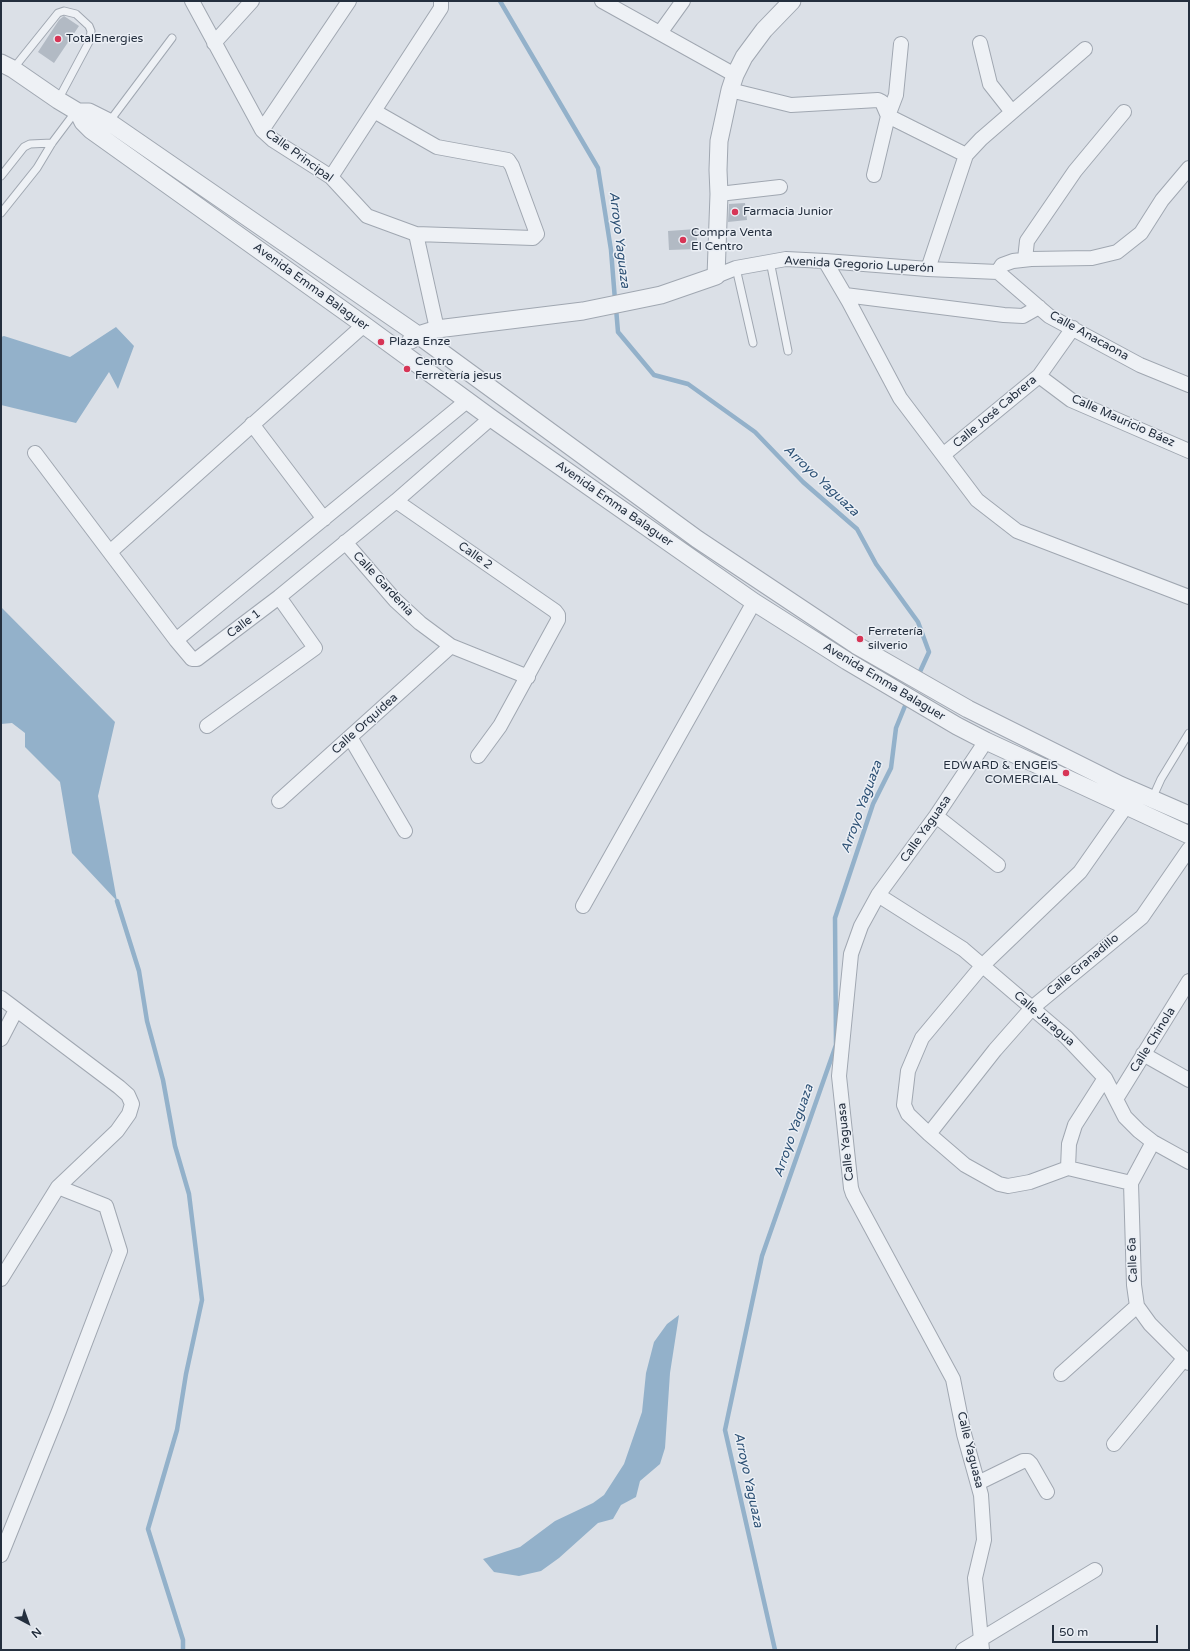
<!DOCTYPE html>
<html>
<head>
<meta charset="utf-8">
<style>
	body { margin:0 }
	#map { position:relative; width:1190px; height:1651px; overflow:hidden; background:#dbe0e7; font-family:"Varela Round",sans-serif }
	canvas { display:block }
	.frame { position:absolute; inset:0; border:2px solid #242f3e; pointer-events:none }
	.north { position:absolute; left:8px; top:1603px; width:40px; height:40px; -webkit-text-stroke:3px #ebeff5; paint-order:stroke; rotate:139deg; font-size:11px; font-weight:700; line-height:16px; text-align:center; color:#242f3e }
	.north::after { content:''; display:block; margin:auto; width:14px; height:18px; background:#242f3e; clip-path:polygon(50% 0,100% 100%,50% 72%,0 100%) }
	.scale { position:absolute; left:1052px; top:1625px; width:106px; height:18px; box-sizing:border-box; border:2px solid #242f3e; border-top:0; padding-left:5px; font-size:12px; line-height:14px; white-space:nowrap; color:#242f3e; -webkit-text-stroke:3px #ebeff5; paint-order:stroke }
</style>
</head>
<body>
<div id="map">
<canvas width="1190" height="1651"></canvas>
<div class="frame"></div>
<div class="north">N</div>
<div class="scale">50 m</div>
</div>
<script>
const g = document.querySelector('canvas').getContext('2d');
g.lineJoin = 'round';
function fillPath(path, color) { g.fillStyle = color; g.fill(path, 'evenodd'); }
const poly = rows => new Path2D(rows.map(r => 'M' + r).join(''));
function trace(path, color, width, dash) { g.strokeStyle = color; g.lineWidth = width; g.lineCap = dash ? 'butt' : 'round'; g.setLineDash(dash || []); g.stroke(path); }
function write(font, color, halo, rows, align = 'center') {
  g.font = font + ' "Varela Round",sans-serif'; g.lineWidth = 3; g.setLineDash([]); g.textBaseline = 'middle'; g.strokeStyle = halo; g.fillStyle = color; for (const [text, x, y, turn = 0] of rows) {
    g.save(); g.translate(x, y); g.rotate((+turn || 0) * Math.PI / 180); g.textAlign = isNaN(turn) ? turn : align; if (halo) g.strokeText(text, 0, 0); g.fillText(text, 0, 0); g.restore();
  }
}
fillPath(poly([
	[116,327,134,346,118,389,109,372,76,423,1,405,1,337,4,336,70,357],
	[1,607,115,722,98,796,117,901,72,853,60,782,25,747,25,733,12,723,1,724],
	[679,1315,670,1373,665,1448,660,1464,640,1481,636,1497,621,1505,613,1519,598,1523,559,1558,541,1571,519,1576,494,1572,483,1559,520,1547,555,1521,593,1503,604,1495,624,1464,642,1412,646,1373,654,1342,667,1324]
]), '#93b1ca');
trace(poly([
	[500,1,598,168,611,250,615,300],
	[616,308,618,332,654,375,688,384,755,432,803,482,857,529,876,564,918,622,929,652,918,676],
	[117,901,139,971,147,1021,163,1080,175,1146,189,1194,202,1300,186,1374,177,1430,148,1529,183,1640,183,1650],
	[775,1650,725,1430,762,1256,836,1045,835,918,873,804,891,768,896,728,907,701]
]), '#93b1ca', 4.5);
fillPath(poly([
	[64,16,79,26,54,63,38,52,59,20],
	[745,203,747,220,728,222,729,204],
	[696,229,698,249,669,250,668,231]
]), '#b2bac4');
const service = poly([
	[13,69,58,13,64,11,76,14,89,26,91,31,90,40,58,100],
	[109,122,172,38],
	[1,176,24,147,30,144,52,143],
	[1,213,37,168,52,143,76,111],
	[770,261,788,351],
	[736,268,753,343],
	[1152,799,1161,779,1189,733]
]);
const minor = poly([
	[192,1,262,130,273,140,331,177,367,216,416,234,437,329],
	[602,1,735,75],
	[660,33,683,1],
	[214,43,252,1],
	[980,43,990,84,1012,112],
	[730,90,791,105,878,100,882,102,888,116,966,155],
	[374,111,437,147,508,160,512,166,537,234,533,238,416,234],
	[262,130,349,1],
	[874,175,888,116,896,95,901,44],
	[331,177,441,8,441,1],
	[719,194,780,187],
	[1025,259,1027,241,1075,171,1124,112],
	[825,261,849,302,900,398,977,500,1017,531,1189,597],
	[928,269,966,155,981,139,1085,49],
	[998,272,1002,265,1013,261,1031,259,1092,258,1117,252,1141,233,1162,200,1189,168],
	[998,272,1049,316,1140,365,1189,385],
	[716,276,736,268,786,259,825,261,928,269,998,272],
	[845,295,1004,315,1023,316,1039,307],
	[1039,376,1071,400,1189,451],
	[252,424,324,519],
	[35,453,176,640,192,659,197,659,279,597,396,501,491,418],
	[943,455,1039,376,1073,328],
	[396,501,555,611,558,615,558,620,500,726,478,756],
	[345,542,395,600,420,623,451,646,528,677],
	[110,552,364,325],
	[176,640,468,400],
	[207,726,315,648,279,597],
	[350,737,405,831],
	[279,801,451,646],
	[1127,805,1080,872,982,966,922,1038,908,1071,904,1105,908,1114,929,1134,965,1165,999,1184,1008,1186,1030,1182,1068,1168,1131,1183],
	[936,816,998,865],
	[878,895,963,949,1066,1037,1105,1078,1125,1117,1139,1131,1153,1142,1189,1162],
	[583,906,754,602],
	[1,998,119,1087,128,1095,132,1104,129,1114,117,1131,58,1187,1,1279],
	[1,1039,16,1010],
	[1143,1054,1189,1080],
	[1116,1099,1189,981],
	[929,1134,995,1050,1032,1008,1142,917,1189,849],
	[1153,1142,1131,1183,1134,1285,1137,1306,1150,1324,1189,1363],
	[1068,1168,1069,1144,1075,1125,1105,1078],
	[1061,1374,1137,1306],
	[1114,1444,1184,1359],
	[978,1483,1023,1461,1028,1461,1031,1464,1047,1492],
	[1,1555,59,1411,120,1251,106,1206,58,1187],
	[963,1650,1095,1570],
	[982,1650,975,1578,984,1540,981,1495,964,1434,953,1379,853,1194,851,1188,839,1076,851,954,861,926,878,895,936,816,986,741]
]);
const tertiary = poly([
	[1,63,13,69,58,100,78,112,89,112,109,122,418,335,697,539,856,645,968,709,1120,785,1189,815],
	[78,112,83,122,91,130,364,325,491,418,754,602,847,661,957,726,986,741,1189,835],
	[411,340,418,335,437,329,583,311,661,295,716,276,719,194,718,170,719,141,730,90,735,75,744,57,764,30,792,1]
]);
trace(service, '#a0a7b1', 9);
trace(minor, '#a0a7b1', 16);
trace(tertiary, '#a0a7b1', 19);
trace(service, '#eef1f5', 7);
trace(minor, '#eef1f5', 14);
trace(tertiary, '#eef1f5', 17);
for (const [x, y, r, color] of [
	[58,39,4,"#d73556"],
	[735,212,4,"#d73556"],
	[683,240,4,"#d73556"],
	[381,342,4,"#d73556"],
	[407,369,4,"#d73556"],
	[860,639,4,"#d73556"],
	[1066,773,4,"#d73556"]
]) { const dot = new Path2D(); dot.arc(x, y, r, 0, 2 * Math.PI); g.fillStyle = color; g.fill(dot); trace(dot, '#ebeff5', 1.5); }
write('12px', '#242f3e', '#ebeff5', [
	["TotalEnergies",66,39],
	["Farmacia Junior",743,212],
	["Compra Venta",691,233],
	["El Centro",691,247],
	["Plaza Enze",389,342],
	["Centro",415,362],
	["Ferretería jesus",415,376],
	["Ferretería",868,632],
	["silverio",868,646],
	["EDWARD & ENGElS",1058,766,"right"],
	["COMERCIAL",1058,780,"right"]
], 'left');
write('12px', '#242f3e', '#ebeff5', [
	["Calle Principal",299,156,36],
	["Avenida Gregorio Luperón",859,265,3],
	["Avenida Emma Balaguer",311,287,36],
	["Calle Anacaona",1089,336,29],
	["Calle José Cabrera",995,412,-40],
	["Calle Mauricio Báez",1123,421,24],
	["Avenida Emma Balaguer",614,504,35],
	["Calle 2",475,556,35],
	["Calle Gardenia",383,584,47],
	["Calle 1",244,624,-37],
	["Avenida Emma Balaguer",884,682,31],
	["Calle Orquídea",365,724,-42],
	["Calle Yaguasa",926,829,-55],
	["Calle Granadillo",1083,965,-40],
	["Calle Jaragua",1044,1019,41],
	["Calle Chinola",1153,1040,-58],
	["Calle Yaguasa",846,1142,-96],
	["Calle 6a",1133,1260,-92],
	["Calle Yaguasa",970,1450,76]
]);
write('italic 13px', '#2c5074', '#ebeff5', [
	["Arroyo Yaguaza",619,240,83],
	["Arroyo Yaguaza",821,481,43],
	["Arroyo Yaguaza",862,807,-70],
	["Arroyo Yaguaza",794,1131,-71],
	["Arroyo Yaguaza",748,1480,78]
]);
</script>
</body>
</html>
